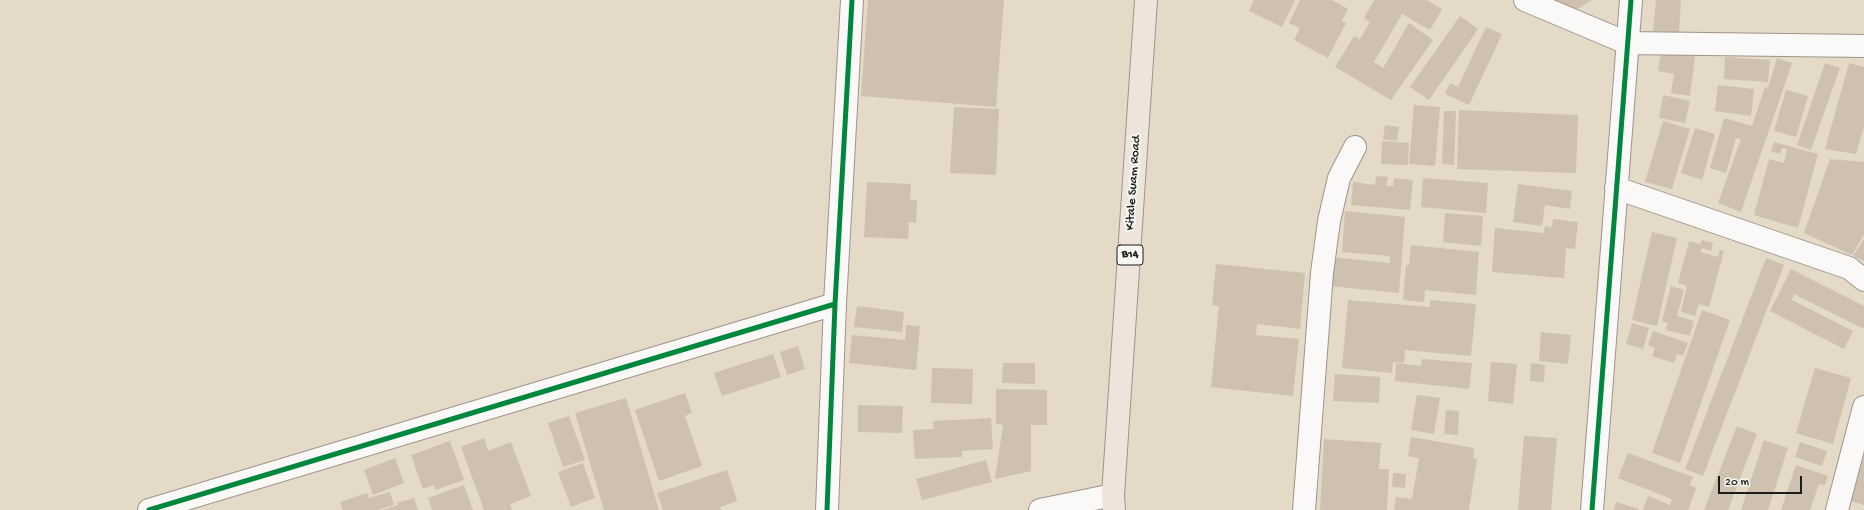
<!DOCTYPE html>
<html>
<head>
<meta charset="utf-8">
<style>
	body { margin:0 }
	#map { position:relative; width:1864px; height:510px; overflow:hidden; background:#e5d9c8; font-family:"Gochi Hand",sans-serif }
	canvas { display:block }
	.scale { position:absolute; left:1718px; top:476px; width:84px; height:18px; box-sizing:border-box; border:2px solid #1c1c1c; border-top:0; padding-left:5px; font-size:12px; line-height:14px; white-space:nowrap; color:#1c1c1c; -webkit-text-stroke:3px #f6f6f2; paint-order:stroke }
</style>
</head>
<body>
<div id="map">
<canvas width="1864" height="510"></canvas>
<div class="scale">20 m</div>
</div>
<script>
const g = document.querySelector('canvas').getContext('2d');
g.lineJoin = 'round';
function fillPath(path, color) { g.fillStyle = color; g.fill(path, 'evenodd'); }
const poly = rows => new Path2D(rows.map(r => 'M' + r).join(''));
function trace(path, color, width, dash) { g.strokeStyle = color; g.lineWidth = width; g.lineCap = dash ? 'butt' : 'round'; g.setLineDash(dash || []); g.stroke(path); }
function write(font, color, halo, rows, align = 'center') {
  g.font = font + ' "Gochi Hand",sans-serif'; g.lineWidth = 4; g.setLineDash([]); g.textBaseline = 'middle'; g.strokeStyle = halo; g.fillStyle = color; for (const [text, x, y, turn = 0] of rows) {
    g.save(); g.translate(x, y); g.rotate((+turn || 0) * Math.PI / 180); g.textAlign = isNaN(turn) ? turn : align; if (halo) g.strokeText(text, 0, 0); g.fillText(text, 0, 0); g.restore();
  }
}
fillPath(poly([
	[868,0,1004,0,996,107,861,96],
	[1254,0,1295,0,1282,27,1249,11],
	[1300,0,1332,0,1348,9,1342,21,1346,23,1328,58,1294,40,1300,28,1289,23],
	[1374,0,1427,0,1442,9,1430,30,1402,14,1374,62,1383,68,1409,23,1433,40,1391,100,1335,67,1354,36,1360,39,1370,22,1364,18],
	[1544,0,1592,0,1577,9],
	[1656,0,1681,0,1679,33,1653,31],
	[1460,16,1478,29,1429,100,1410,87],
	[1486,27,1502,34,1469,105,1445,94,1450,83,1458,87],
	[1661,51,1695,56,1690,96,1671,93,1674,74,1658,71],
	[1725,57,1770,60,1768,82,1724,79],
	[1777,58,1792,63,1741,212,1718,203,1741,139,1736,138,1726,173,1710,168,1724,118,1752,126,1765,87,1768,88],
	[1825,63,1840,68,1811,150,1797,145],
	[1849,63,1864,67,1864,127,1856,154,1825,149],
	[1718,85,1754,89,1751,116,1715,111],
	[1786,90,1808,96,1796,137,1774,131],
	[1663,95,1690,101,1685,123,1659,118],
	[1414,105,1440,107,1435,166,1409,164],
	[954,107,999,109,996,175,950,173],
	[1459,110,1578,115,1576,173,1457,169],
	[1444,111,1456,111,1454,165,1442,164],
	[1663,121,1690,129,1672,189,1645,182],
	[1385,125,1399,127,1397,141,1383,139],
	[1695,128,1715,134,1702,180,1681,173],
	[1382,141,1409,143,1408,165,1381,164],
	[1774,142,1818,154,1798,228,1754,215,1769,159,1784,163,1787,149,1782,148,1780,154,1771,151],
	[1830,159,1864,162,1864,234,1852,255,1804,233],
	[1376,176,1388,177,1386,186,1393,186,1394,178,1413,180,1410,210,1351,205,1353,182,1375,185],
	[1423,178,1488,183,1486,213,1421,207],
	[867,182,911,184,910,200,917,200,916,223,909,222,908,239,864,237],
	[1518,184,1572,191,1570,209,1545,205,1542,226,1513,222],
	[1345,211,1405,217,1399,293,1329,286,1331,257,1390,263,1390,256,1342,252],
	[1445,213,1483,216,1481,246,1443,242],
	[1553,219,1578,222,1575,249,1566,248,1564,278,1492,272,1495,228,1544,233,1545,226,1552,227],
	[1652,232,1677,238,1657,326,1632,320],
	[1864,239,1864,261,1853,256],
	[1702,240,1713,243,1711,251,1702,248,1700,252,1718,257,1720,250,1724,251,1709,307,1699,304,1695,316,1681,312,1687,286,1678,283,1689,241,1700,244],
	[1411,245,1479,252,1476,295,1425,290,1424,302,1403,300,1406,265,1409,265],
	[1766,258,1784,265,1703,476,1685,469],
	[1216,264,1305,273,1300,329,1257,324,1256,335,1299,339,1293,396,1211,387,1219,306,1212,305],
	[1791,269,1864,306,1864,329,1794,294,1792,300,1853,331,1844,349,1770,311],
	[1671,286,1684,290,1677,316,1694,321,1690,336,1666,330,1668,323,1662,321],
	[1348,300,1430,307,1430,300,1476,304,1471,356,1405,350,1404,363,1393,362,1392,373,1342,368],
	[857,306,904,312,902,332,854,327],
	[1702,310,1730,320,1680,463,1652,453],
	[1632,323,1649,328,1643,349,1626,344],
	[906,325,920,326,916,370,849,363,852,335,905,340],
	[1653,331,1688,343,1683,356,1677,354,1674,363,1652,356,1655,348,1648,345],
	[1541,332,1571,335,1568,364,1539,361],
	[798,346,805,369,787,375,780,352],
	[773,354,781,377,722,396,714,373],
	[1422,359,1472,363,1469,389,1395,381,1396,363,1421,366],
	[1491,362,1517,364,1513,404,1488,401],
	[1003,363,1035,363,1035,384,1002,383],
	[1531,363,1545,365,1544,382,1530,381],
	[932,368,973,369,972,404,931,403],
	[1815,368,1851,378,1833,444,1796,433],
	[1335,374,1380,377,1379,403,1333,401],
	[996,389,1047,390,1047,425,1031,425,1031,471,995,479,1003,425,996,424],
	[685,393,692,413,685,416,702,466,659,481,635,410],
	[1417,395,1440,398,1434,434,1411,430],
	[626,398,659,510,604,510,575,413],
	[858,405,903,406,902,433,858,432],
	[1446,410,1459,411,1458,435,1444,434],
	[569,416,585,460,563,467,548,423],
	[991,418,993,449,962,451,962,457,915,459,913,430,934,429,933,421],
	[1737,426,1757,434,1728,510,1704,510],
	[1524,436,1557,438,1551,510,1518,510],
	[1411,437,1474,448,1473,458,1477,459,1469,510,1394,510,1396,497,1412,499,1419,458,1408,456],
	[484,438,488,451,511,442,531,496,510,504,512,509,510,510,484,510,461,447],
	[1324,439,1381,443,1379,469,1389,469,1387,510,1320,510],
	[1764,440,1788,448,1768,510,1741,510],
	[450,441,464,480,436,490,434,485,423,489,411,455],
	[1800,442,1827,451,1822,466,1795,457],
	[1628,453,1693,477,1690,485,1696,488,1688,510,1643,510,1648,496,1670,505,1672,499,1618,478],
	[1864,454,1864,505,1848,500],
	[395,458,404,483,373,495,364,470],
	[986,460,992,482,922,500,916,479],
	[583,463,595,498,571,507,558,472],
	[1796,465,1828,476,1825,485,1819,484,1810,510,1781,510],
	[727,470,737,501,720,507,721,510,663,510,657,493],
	[1393,473,1406,474,1405,488,1392,487],
	[464,485,473,510,432,510,428,498],
	[390,492,394,505,378,510,343,510,340,502,367,493,369,498],
	[414,498,418,510,383,510,398,505,397,503],
	[1616,502,1639,509,1638,510,1614,510]
]), '#cec1af');
const minor = poly([
	[1525,0,1627,43,1864,46],
	[1616,188,1849,268,1864,280],
	[149,510,835,304],
	[827,510,835,304,852,0],
	[1040,510,1113,495],
	[1304,510,1322,273,1329,221,1339,178,1355,147],
	[1592,510,1631,0],
	[1837,510,1864,407]
]);
const trunk = poly([
	[1114,510,1113,495,1146,0]
]);
trace(minor, '#9c958c', 24);
trace(trunk, '#9c958c', 24);
trace(minor, '#fbf9f7', 22);
trace(trunk, '#eee4dc', 22);
trace(poly([
	[149,510,835,304],
	[827,510,835,304,852,0],
	[1592,510,1631,0]
]), '#00873e', 5);
for (const [x, y, w] of [
	[1130,255,26]
]) { const box = new Path2D(); box.roundRect(x - w / 2, y - 10, w, 20, 3); g.fillStyle = '#f6f6f2'; g.fill(box); trace(box, '#1c1c1c', 1); }
write('bold 12px', '#1c1c1c', null, [
	["B14",1130,255]
]);
write('13px', '#1c1c1c', '#f6f6f2', [
	["Kitale Suam Road",1134,183,-86]
]);
</script>
</body>
</html>
